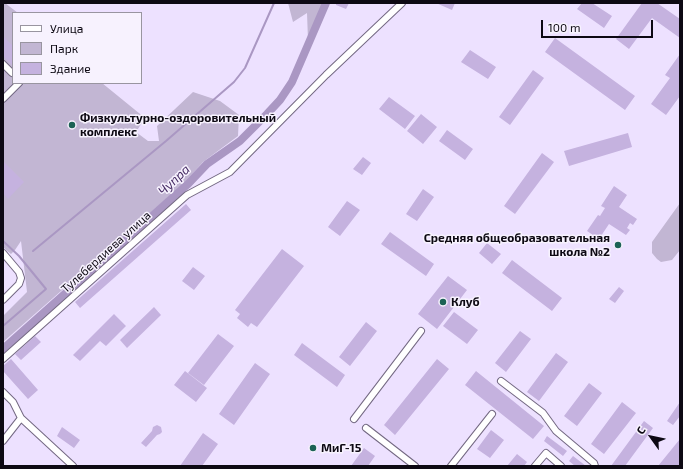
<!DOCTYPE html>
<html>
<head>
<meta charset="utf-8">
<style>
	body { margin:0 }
	#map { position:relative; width:683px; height:469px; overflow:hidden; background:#ede1ff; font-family:"Exo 2",sans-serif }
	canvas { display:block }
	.frame { position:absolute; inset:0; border:4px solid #0d0913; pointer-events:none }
	.legend { position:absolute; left:12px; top:12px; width:130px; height:72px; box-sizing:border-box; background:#f7f2fe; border:1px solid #9995a0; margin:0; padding:5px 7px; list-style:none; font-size:12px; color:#0d0913 }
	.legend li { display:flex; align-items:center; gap:8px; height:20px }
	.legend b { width:20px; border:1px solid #9995a0 }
	.north { position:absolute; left:631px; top:417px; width:40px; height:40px; -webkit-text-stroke:3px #f7f2fe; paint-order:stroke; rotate:303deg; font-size:11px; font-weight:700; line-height:16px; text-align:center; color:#0d0913 }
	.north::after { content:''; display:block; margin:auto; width:14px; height:18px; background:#0d0913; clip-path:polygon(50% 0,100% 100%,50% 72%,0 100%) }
	.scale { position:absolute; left:541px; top:20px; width:112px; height:18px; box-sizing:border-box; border:2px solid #0d0913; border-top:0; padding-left:5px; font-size:12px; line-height:14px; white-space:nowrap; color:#0d0913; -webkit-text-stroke:3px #f7f2fe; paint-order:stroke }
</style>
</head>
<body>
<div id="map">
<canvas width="683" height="469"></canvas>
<div class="frame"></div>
<ul class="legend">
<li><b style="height:5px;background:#fff"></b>Улица</li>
<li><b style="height:11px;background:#c2b6d3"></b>Парк</li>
<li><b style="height:11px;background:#c5b2df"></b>Здание</li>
</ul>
<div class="north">С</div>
<div class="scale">100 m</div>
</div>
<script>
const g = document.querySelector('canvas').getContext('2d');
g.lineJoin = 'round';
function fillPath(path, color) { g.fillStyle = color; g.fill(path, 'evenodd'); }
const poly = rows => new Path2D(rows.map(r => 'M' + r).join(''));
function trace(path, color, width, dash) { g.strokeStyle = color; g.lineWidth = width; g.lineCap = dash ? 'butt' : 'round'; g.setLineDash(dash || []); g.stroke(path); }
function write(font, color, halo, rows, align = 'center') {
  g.font = font + ' "Exo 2",sans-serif'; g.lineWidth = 3; g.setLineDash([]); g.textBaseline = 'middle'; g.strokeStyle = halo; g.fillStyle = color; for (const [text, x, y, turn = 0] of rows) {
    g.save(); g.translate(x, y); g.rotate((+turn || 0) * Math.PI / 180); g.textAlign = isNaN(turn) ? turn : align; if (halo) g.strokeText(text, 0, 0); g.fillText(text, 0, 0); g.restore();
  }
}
fillPath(poly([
	[3,3,5,3,18,13,13,13,13,83,102,83,145,118,136,132,148,141,159,141,157,126,193,92,220,101,239,115,238,136,203,162,184,183,3,342,3,316,27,292,21,241,15,250,11,254,7,251,3,247],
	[288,3,324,3,308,40,307,13,293,22],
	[680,203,680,250,672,260,661,262,657,259,652,253,652,242]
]), '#c2b6d3');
trace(poly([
	[3,241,19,256,46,289,3,326],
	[33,251,166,141,234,82,245,68,274,3]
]), '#aa97c3', 2);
trace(poly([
	[3,349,188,184,207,164,240,141,267,114,280,100,292,82,326,3]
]), '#aa97c3', 8);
fillPath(poly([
	[336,3,349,3,346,9,336,5],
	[436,3,455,3,452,10],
	[582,3,592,3,612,16,604,28,577,9],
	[642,3,657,3,680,19,680,38,652,18,629,49,616,39],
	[3,36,13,46,13,66,3,56],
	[555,38,635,96,625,110,545,52],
	[470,50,496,67,488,79,461,62],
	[680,54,680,96,666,115,651,104,670,78,665,75],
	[533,70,544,78,510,125,499,117],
	[389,97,415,116,405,129,379,109],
	[421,114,437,127,423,144,407,131],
	[447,130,473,149,465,160,439,141],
	[628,133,632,147,569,166,564,151],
	[542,153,554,162,515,214,504,206],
	[363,157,371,163,362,175,353,169],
	[3,161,24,182,8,199,3,193],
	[614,186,627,195,619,207,637,219,633,225,630,223,627,228,630,230,626,235,609,224,599,239,587,231,598,215,600,216,605,208,601,206],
	[423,189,434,197,417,221,406,214],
	[347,201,360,210,340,236,328,227],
	[186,204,191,210,80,308,75,302],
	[390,232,434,264,426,276,381,244],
	[487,243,501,254,492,264,479,253],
	[282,249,304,266,257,327,251,323,248,327,237,318,240,314,235,310],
	[512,260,562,298,552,311,502,273],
	[193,267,205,276,194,290,182,281],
	[448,276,467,290,437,329,418,314],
	[619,287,624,291,615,303,609,299],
	[154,307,161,315,127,348,120,340],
	[454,312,478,330,467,344,443,326],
	[114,314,126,326,106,346,100,341,80,361,73,355],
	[366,322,377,331,350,366,339,357],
	[520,331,531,339,506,372,495,363],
	[218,334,234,346,204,385,188,373],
	[35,336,41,342,21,360,15,354],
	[302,343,345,375,337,387,294,355],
	[556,353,568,362,539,401,527,392],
	[11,359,38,390,28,399,3,371,3,366],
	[437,359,449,369,395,435,384,425],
	[255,363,270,374,234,425,219,414],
	[185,371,207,388,196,402,174,385],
	[476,371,544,426,533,439,465,385],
	[589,383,602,393,577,426,564,416],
	[622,402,636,413,604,454,591,444],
	[680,402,680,416,673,425,667,421],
	[644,421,653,428,625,466,611,466],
	[157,425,161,427,162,432,160,434,157,435,146,447,141,443,152,431,153,427],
	[62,427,80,440,74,448,57,436],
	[491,430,504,440,490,458,477,449],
	[203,433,218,444,202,466,180,466],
	[547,436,567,451,563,456,544,441],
	[680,439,679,466,658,466],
	[364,448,375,456,368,466,351,466],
	[517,454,527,462,524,466,507,466],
	[573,456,586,466,575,466,569,461]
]), '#c5b2df');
const street = poly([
	[3,64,12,73],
	[3,99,19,83],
	[3,253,19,272,21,278,19,284,3,300],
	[3,359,187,195,230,172,326,75,402,3],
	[501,381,543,413,556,431,594,463,595,466],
	[3,392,13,402,21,418,73,466],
	[354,419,421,331],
	[366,428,415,466],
	[3,441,21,418],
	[451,466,492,414],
	[535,466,546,453,561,466]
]);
trace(street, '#736882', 8);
trace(street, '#fff', 6);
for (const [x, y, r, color] of [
	[72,125,4,"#1c6255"],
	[618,245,4,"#1c6255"],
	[443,302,4,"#1c6255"],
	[313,448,4,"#1c6255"]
]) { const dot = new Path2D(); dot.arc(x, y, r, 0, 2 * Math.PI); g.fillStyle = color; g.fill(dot); trace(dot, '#f7f2fe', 1.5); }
write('bold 12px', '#0d0913', '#f7f2fe', [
	["Физкультурно-оздоровительный",80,118],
	["комплекс",80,132],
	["Средняя общеобразовательная",610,238,"right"],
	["школа №2",610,252,"right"],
	["Клуб",451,302],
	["МиГ-15",321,448]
], 'left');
write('12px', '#0d0913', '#f7f2fe', [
	["Тулебердиева улица",106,252,-42]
]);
write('italic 13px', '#492f67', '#f7f2fe', [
	["Чупра",174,180,-43]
]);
</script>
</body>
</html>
